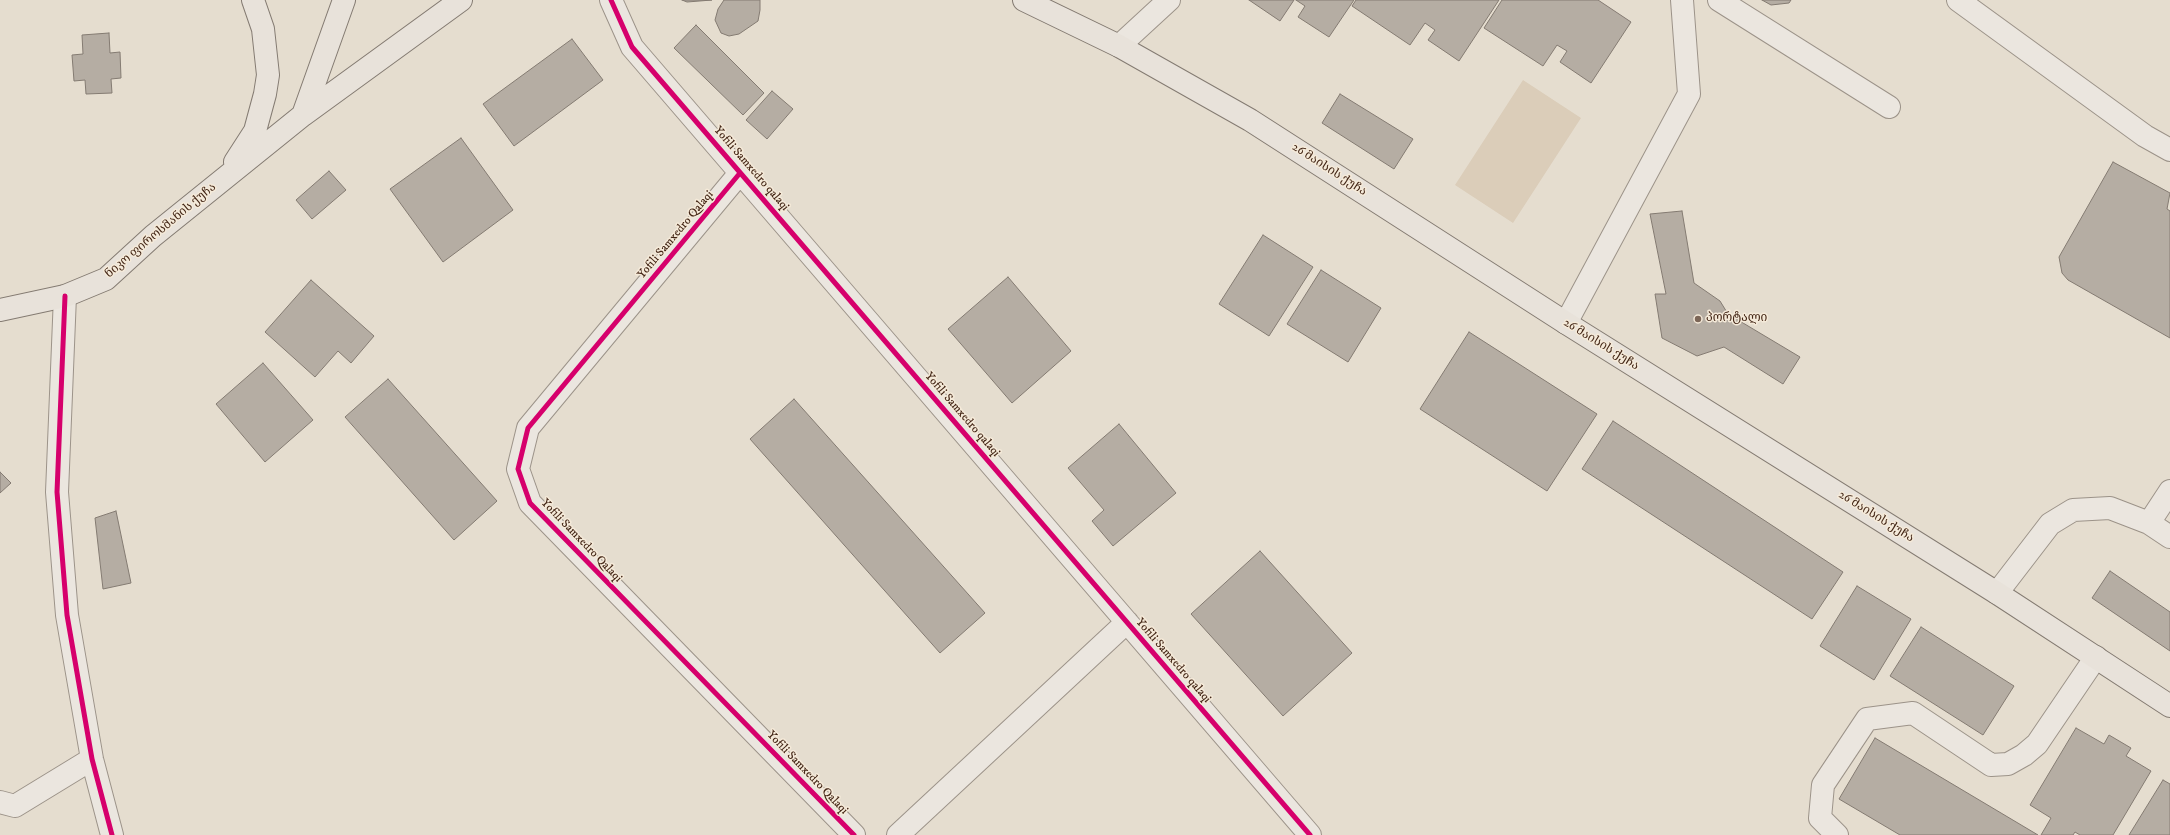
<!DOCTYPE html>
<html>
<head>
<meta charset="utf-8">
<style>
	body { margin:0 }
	canvas { display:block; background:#e5ddcf }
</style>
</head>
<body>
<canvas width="2170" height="835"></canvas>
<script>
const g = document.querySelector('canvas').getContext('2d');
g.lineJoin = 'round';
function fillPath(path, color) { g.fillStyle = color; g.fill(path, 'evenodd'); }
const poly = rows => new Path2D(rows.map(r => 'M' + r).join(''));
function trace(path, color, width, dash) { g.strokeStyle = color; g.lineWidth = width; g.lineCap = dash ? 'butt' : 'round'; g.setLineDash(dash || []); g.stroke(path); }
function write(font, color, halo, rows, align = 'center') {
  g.font = font + ' "IM FELL DW Pica","Noto Serif Georgian",serif'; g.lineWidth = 3; g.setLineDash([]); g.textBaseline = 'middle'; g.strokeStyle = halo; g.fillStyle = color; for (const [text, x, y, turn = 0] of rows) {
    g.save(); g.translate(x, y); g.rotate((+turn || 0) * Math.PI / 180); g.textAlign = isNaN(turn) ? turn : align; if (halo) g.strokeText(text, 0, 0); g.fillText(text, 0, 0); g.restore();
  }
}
fillPath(poly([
	[1523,80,1581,118,1513,223,1455,185]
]), '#dbcdb9');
const building = poly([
	[682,0,712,0,687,2,682,0],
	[724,0,760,0,760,10,758,21,739,34,729,36,721,33,715,20,718,9,724,0],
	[1249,0,1294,0,1280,21,1249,0],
	[1296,0,1354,0,1329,37,1298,17,1305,6,1296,0],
	[1356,0,1499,0,1459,61,1428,40,1435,30,1425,23,1410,45,1352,6,1356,0],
	[1502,0,1598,0,1631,22,1591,83,1560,62,1567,51,1557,45,1543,66,1484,28,1502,0],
	[1762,0,1791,0,1789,3,1771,5,1762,0],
	[696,25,764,93,743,115,674,48,696,25],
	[109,33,110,53,120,52,121,78,111,79,112,93,86,94,85,80,74,81,72,55,83,54,82,35,109,33],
	[572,39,603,80,514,146,483,104,572,39],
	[772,91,793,109,767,139,746,120,772,91],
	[1340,94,1413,139,1394,169,1322,123,1340,94],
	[461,138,513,210,443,262,390,189,461,138],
	[2113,162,2170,193,2167,209,2170,211,2170,338,2068,280,2062,273,2059,257,2113,162],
	[329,171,346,190,312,219,296,200,329,171],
	[1682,211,1694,283,1720,301,1728,314,1800,357,1783,384,1724,347,1697,356,1662,338,1655,294,1666,294,1650,214,1682,211],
	[1263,235,1313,267,1269,336,1219,304,1263,235],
	[1321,270,1381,308,1348,362,1287,324,1321,270],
	[1008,277,1071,351,1012,403,948,329,1008,277],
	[311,280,374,336,351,363,338,351,315,377,265,332,311,280],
	[1469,332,1597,414,1547,491,1420,409,1469,332],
	[263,363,313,420,265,462,216,404,263,363],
	[388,379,497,501,454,540,345,417,388,379],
	[794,399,985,613,940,653,750,439,794,399],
	[1613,421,1843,572,1812,619,1582,469,1613,421],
	[1119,424,1176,493,1113,546,1092,521,1104,510,1068,468,1119,424],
	[0,472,11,483,0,493,0,472],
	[116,511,131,583,103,589,95,518,116,511],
	[1260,551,1352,653,1283,716,1191,614,1260,551],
	[2110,571,2170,612,2170,651,2092,598,2110,571],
	[1857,586,1911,619,1874,680,1820,646,1857,586],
	[1921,627,2014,686,1983,735,1890,676,1921,627],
	[2076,728,2104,744,2109,735,2131,748,2126,756,2151,771,2113,835,2080,835,2075,832,2073,835,2041,835,2051,818,2030,805,2076,728],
	[1875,738,2038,835,1900,835,1839,799,1875,738],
	[2163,780,2170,784,2170,835,2129,835,2163,780]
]);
fillPath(building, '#b5ada3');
trace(building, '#847b72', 1);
const minor = poly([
	[611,0,632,47,1310,835],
	[1719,0,1889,107],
	[1958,0,2145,136,2170,150],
	[1119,46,1169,0],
	[740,173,528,428,518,469,530,503,854,835],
	[65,296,57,492,67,615,92,759,112,835],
	[1566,323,1689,94,1682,0],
	[2149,523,2170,491],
	[1997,593,2050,524,2073,510,2110,508,2149,523,2170,537],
	[0,802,15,806,92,759],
	[898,835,1127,622],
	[1837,835,1820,818,1823,785,1867,719,1913,713,1991,765,2008,764,2024,755,2037,744,2096,657]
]);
const major = poly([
	[303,115,344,0],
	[235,162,255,131,265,94,268,75,263,29,253,0],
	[0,310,65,296,106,279,153,236,303,115,461,0]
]);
const highway = poly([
	[1024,0,1119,46,1250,120,1566,323,1997,593,2170,706]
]);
trace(minor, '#9c9389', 24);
trace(major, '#847b72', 24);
trace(highway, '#847b72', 24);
trace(minor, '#ebe6df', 22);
trace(major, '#e8e2da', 22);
trace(highway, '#e8e2da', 22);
trace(poly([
	[611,0,632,47,1310,835],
	[740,173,528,428,518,469,530,503,854,835],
	[65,296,57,492,67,615,92,759,112,835]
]), '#d6006c', 5);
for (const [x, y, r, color] of [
	[1698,319,4,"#7c6657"]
]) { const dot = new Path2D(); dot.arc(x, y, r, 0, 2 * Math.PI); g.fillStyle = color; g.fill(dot); trace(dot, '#f5ead9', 1.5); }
write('12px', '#432616', '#f5ead9', [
	["Yofili Samxedro qalaqi",751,169,49],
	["26 მაისის ქუჩა",1329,170,33],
	["ნიკო ფიროსმანის ქუჩა",161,231,-40],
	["Yofili Samxedro Qalaqi",676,235,-50],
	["26 მაისის ქუჩა",1601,345,32],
	["Yofili Samxedro qalaqi",962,415,49],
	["26 მაისის ქუჩა",1876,517,32],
	["Yofili Samxedro Qalaqi",581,541,46],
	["Yofili Samxedro qalaqi",1173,661,49],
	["Yofili Samxedro Qalaqi",807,773,46]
]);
write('12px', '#432616', '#f5ead9', [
	["პორტალი",1706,319]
], 'left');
</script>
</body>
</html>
